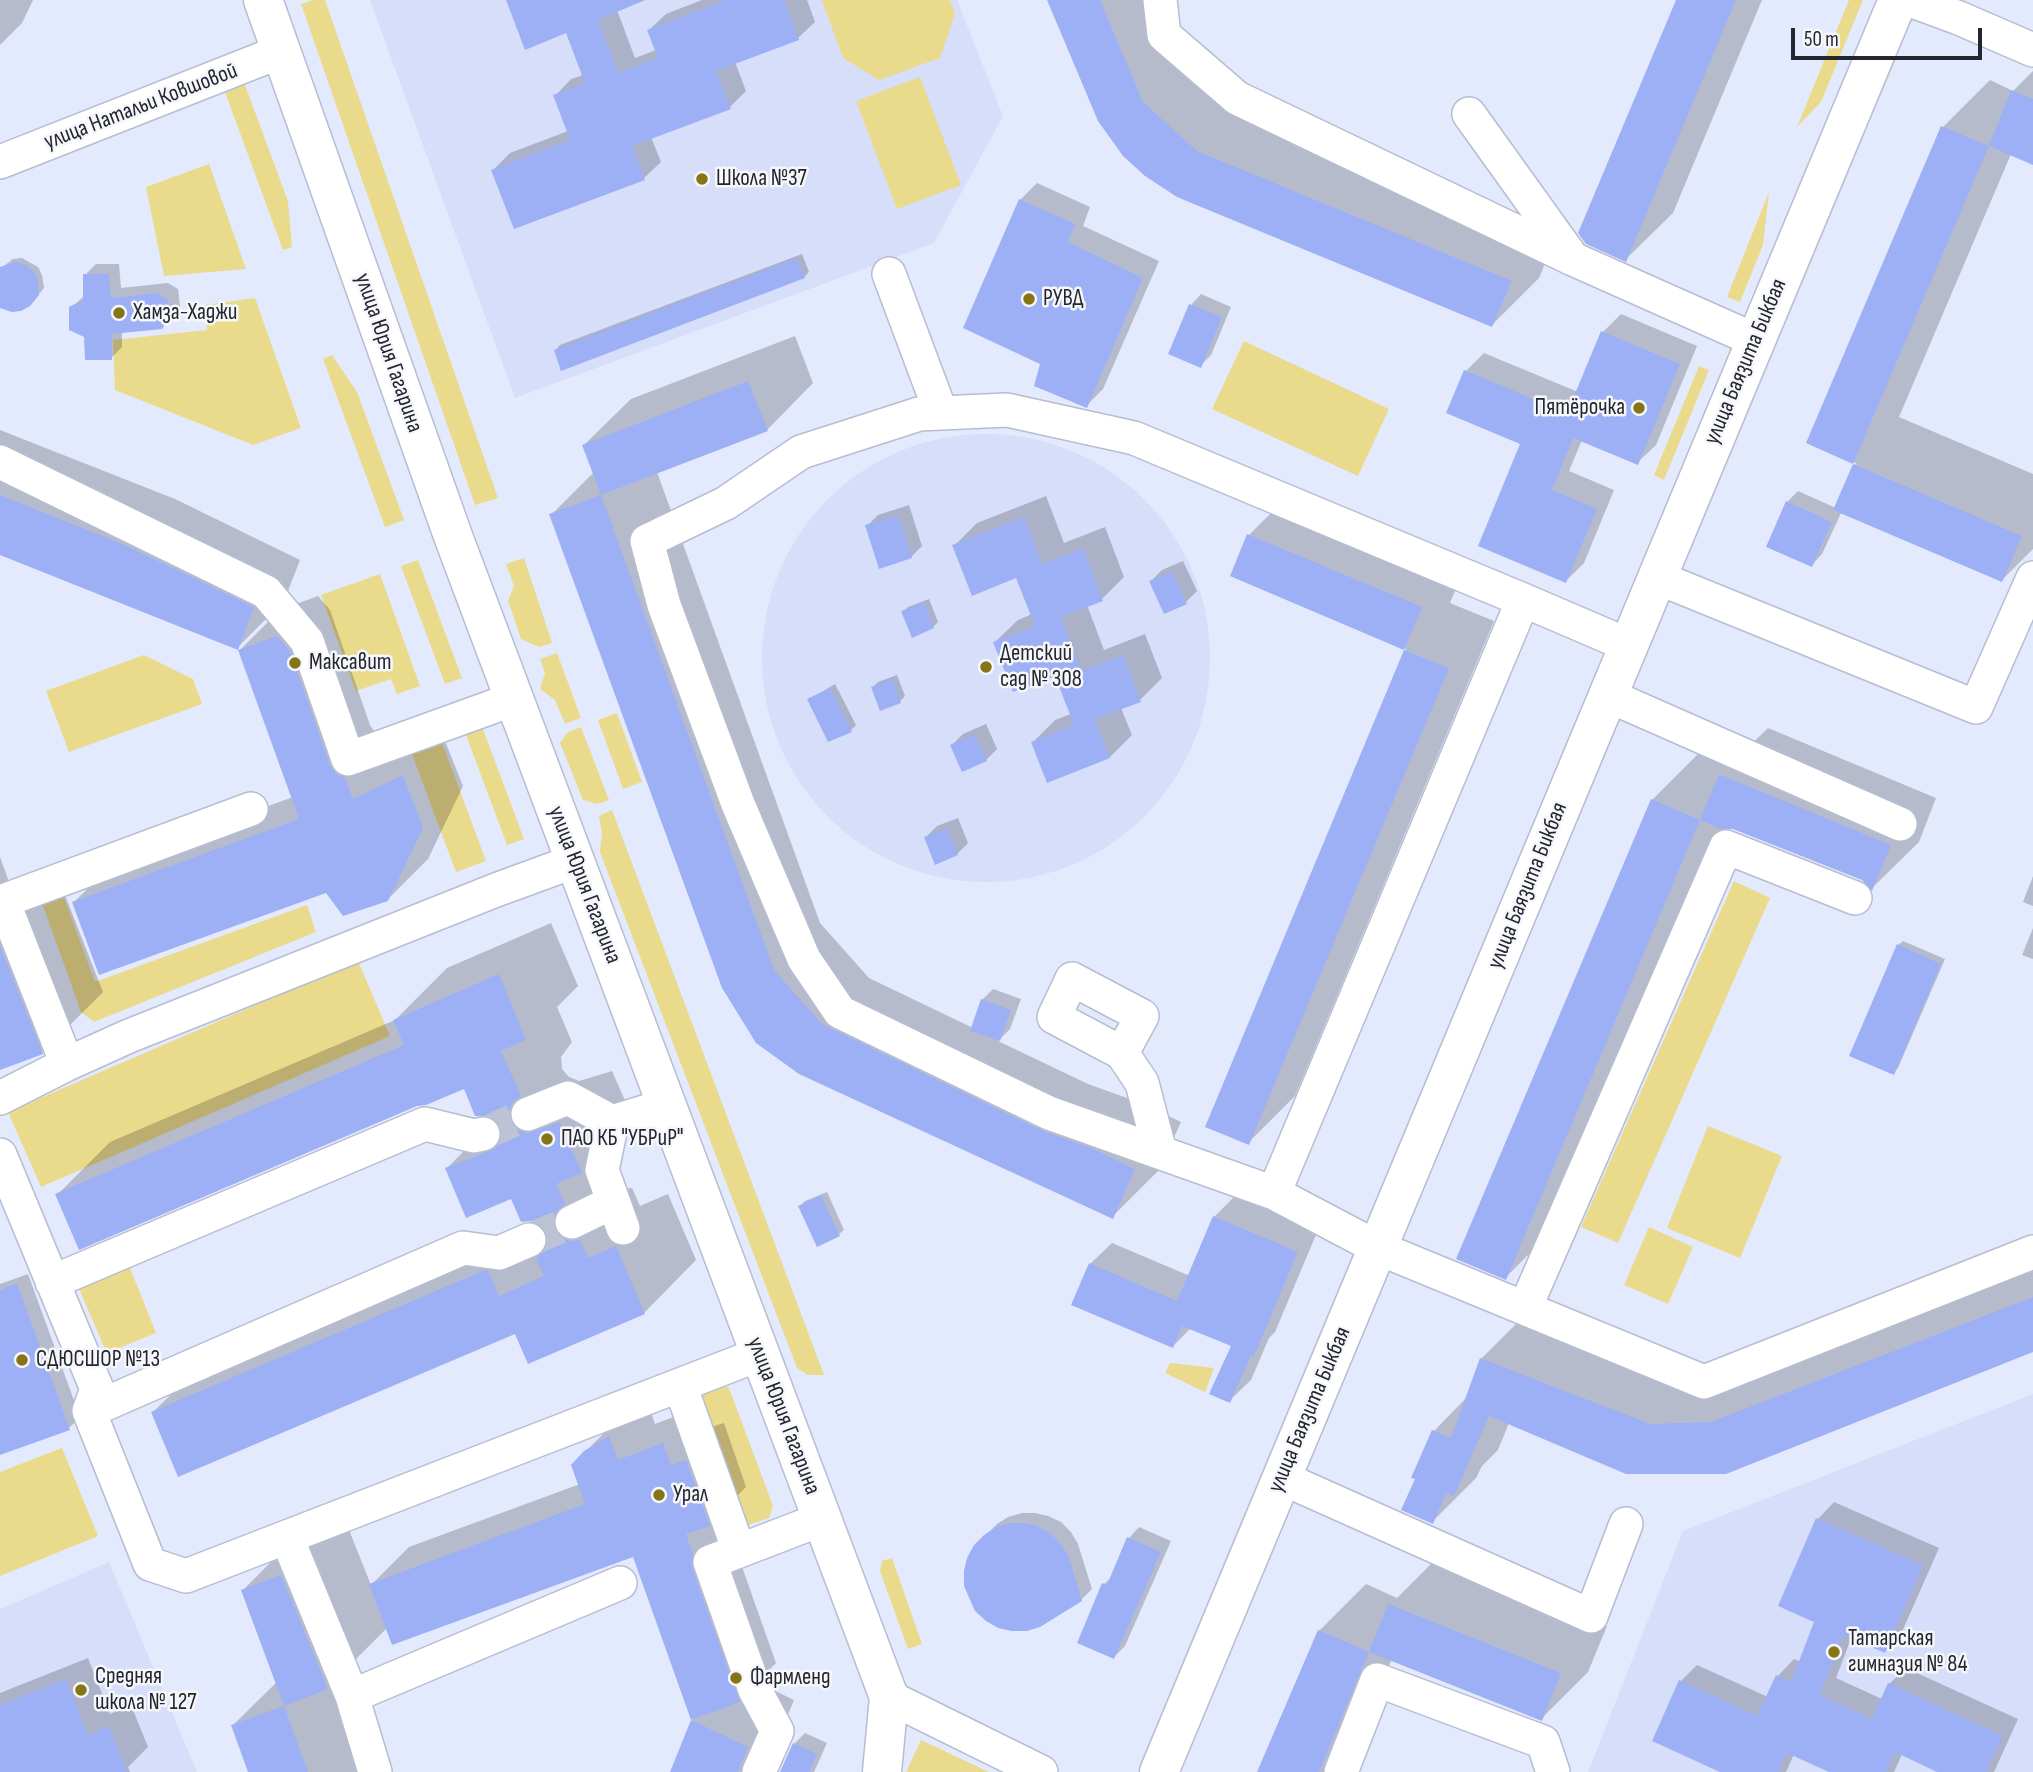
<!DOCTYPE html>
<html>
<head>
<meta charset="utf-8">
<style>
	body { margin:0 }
	#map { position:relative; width:2033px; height:1772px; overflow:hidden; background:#e3eafe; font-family:"Sofia Sans Condensed",sans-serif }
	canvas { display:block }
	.scale { position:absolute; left:1791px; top:28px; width:191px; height:32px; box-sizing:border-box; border:4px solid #24262e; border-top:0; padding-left:9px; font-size:21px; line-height:24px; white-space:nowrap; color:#24262e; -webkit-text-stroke:5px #f6f7fb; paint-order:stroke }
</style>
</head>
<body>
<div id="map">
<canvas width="2033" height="1772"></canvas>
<div class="scale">50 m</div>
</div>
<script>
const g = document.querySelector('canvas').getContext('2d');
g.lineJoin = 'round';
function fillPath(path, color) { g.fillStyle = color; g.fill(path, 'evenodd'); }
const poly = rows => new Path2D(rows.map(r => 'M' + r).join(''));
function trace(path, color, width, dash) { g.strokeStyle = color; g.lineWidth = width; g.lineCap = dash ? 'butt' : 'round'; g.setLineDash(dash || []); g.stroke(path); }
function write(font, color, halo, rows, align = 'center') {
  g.font = font + ' "Sofia Sans Condensed",sans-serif'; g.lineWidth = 5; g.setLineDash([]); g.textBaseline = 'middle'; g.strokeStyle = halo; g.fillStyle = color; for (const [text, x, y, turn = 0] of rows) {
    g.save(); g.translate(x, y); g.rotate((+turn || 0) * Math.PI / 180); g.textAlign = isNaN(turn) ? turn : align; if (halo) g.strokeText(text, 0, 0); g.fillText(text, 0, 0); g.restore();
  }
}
fillPath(poly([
	[370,0,957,0,1003,116,934,243,515,398],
	'762 658a224 224 0 1 1 448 0a224 224 0 1 1-448 0Z',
	[2033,1394,2033,1772,1588,1772,1683,1531],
	[109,1562,197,1772,0,1772,0,1609]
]), '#d6def9');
fillPath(poly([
	[313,0,325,0,498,498,475,505,301,4],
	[822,0,950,0,955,14,940,58,879,80,843,58],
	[1849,0,1863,0,1821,102,1797,127],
	[242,77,288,201,292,247,283,250,222,84],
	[920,77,961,185,897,209,856,101],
	[209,164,246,269,164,276,146,187],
	[1769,192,1763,245,1740,302,1727,297],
	[255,298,301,428,253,445,115,390,113,340,207,330,205,305],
	[1244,341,1389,409,1358,476,1212,409],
	[332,355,357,392,404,520,385,527,323,359],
	[1699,366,1709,370,1664,480,1654,475],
	[524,558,552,643,539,647,521,639,508,601,514,586,506,564],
	[418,560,462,678,445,684,401,566],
	[380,574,420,686,397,694,391,679,356,691,321,595],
	[557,653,581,718,565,724,555,700,540,689,545,673,540,659],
	[144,655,193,679,202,704,69,752,46,691],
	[617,713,642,782,623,789,598,720],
	[480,721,524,839,507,845,463,727],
	[581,727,609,800,597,804,583,800,560,743,568,732],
	[440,737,486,861,456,872,410,749],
	[612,810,824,1375,808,1375,797,1368,600,852,602,833,599,816],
	[1734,881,1770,898,1618,1243,1581,1227],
	[63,895,95,982,307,905,316,932,94,1022,81,1012,42,903],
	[358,961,390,1036,41,1187,8,1112],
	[1708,1126,1782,1156,1740,1258,1667,1228],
	[1649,1227,1693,1247,1668,1304,1624,1285],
	[128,1263,156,1333,114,1350,105,1349,80,1291,84,1281],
	[1170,1363,1214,1368,1205,1392,1165,1373],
	[717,1380,729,1388,773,1506,769,1518,748,1525,697,1388],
	[62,1448,98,1536,0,1576,0,1472],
	[892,1558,922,1644,908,1649,880,1571,882,1561],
	[921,1740,989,1772,906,1772]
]), '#eada8c');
fillPath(poly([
	[0,0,33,0,22,23,0,45],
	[508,0,643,0,617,10,635,58,656,50,649,30,666,14,702,0,807,0,815,22,798,38,735,62,746,91,730,107,651,137,661,162,644,178,493,170,510,153,568,131,555,96,571,79,583,75,567,31],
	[1049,0,1166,0,1190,55,1244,105,1557,234,1539,278,1492,325,1178,196],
	[1678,0,1762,0,1673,213,1626,259],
	[2033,71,2033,163,2011,154,1899,417,2033,474,2033,549,2002,580,1842,511,1822,554,1812,565,1787,502,1798,491,1836,508,1856,463,1808,443,1943,127,1990,80,2013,91],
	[1037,183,1090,207,1083,226,1159,261,1103,389,1086,406,1042,363,1020,200],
	[802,254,809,272,804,277,556,350,560,345],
	[22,258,38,267,42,275,44,288,35,299,0,305,0,269,13,259],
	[96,264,119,264,121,288,168,283,178,289,180,306,172,316,161,327,122,331,122,347,111,358,86,336,71,308,85,295,85,275],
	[1201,294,1231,307,1211,355,1200,366,1170,353,1191,305],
	[1621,314,1697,346,1656,445,1637,463,1582,440,1569,471,1614,490,1584,563,1566,581,1523,443,1466,371,1484,353,1578,392,1603,332],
	[795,336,813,383,767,430,657,472,820,923,869,978,973,1028,982,1000,993,989,1021,999,1010,1029,998,1041,1088,1084,1138,1102,1181,1122,1159,1170,1112,1217,800,1073,551,515,594,472,584,445,631,399],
	[0,430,175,499,300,560,284,601,237,648,0,554],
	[1296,488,1468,560,1450,603,1494,621,1295,1096,1248,1143,1207,1126,1406,649,1232,575,1249,535],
	[1046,496,1064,543,1105,527,1124,577,1102,599,1087,605,1104,650,1145,634,1162,678,1140,700,1121,708,1132,735,1110,757,1033,742,1055,720,1071,714,1056,674,995,642,1018,620,1032,614,1017,576,954,546,977,523],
	[909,505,922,546,911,557,867,526,878,515],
	[1183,561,1197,591,1186,602,1151,581,1162,570],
	[318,596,330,610,370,725,376,734,385,738,393,760,443,736,463,786,428,859,387,900,327,891,74,902,115,862,293,797,240,650,280,610],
	[929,599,938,622,933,627,903,612,908,607],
	[897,675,905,696,900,701,881,709,873,687,878,682],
	[835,684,856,725,851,730,810,699],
	[986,724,997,749,986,760,963,770,952,745,963,734],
	[1768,728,1936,798,1919,842,1872,888,1863,879,1733,827,1723,827,1552,1231,1505,1278,1652,800,1699,753,1729,766],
	[958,818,968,843,957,854,926,837,937,826],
	[0,857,16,901,61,885,103,992,42,1053,0,1068],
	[2033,876,2033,906,2023,902],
	[551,923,578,986,557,1007,572,1042,561,1057,562,1069,569,1077,579,1081,612,1071,633,1119,607,1159,625,1189,632,1188,640,1206,668,1194,696,1260,644,1313,516,1332,153,1412,206,1360,537,1220,512,1196,447,1168,496,1119,465,1087,57,1195,110,1142,395,1020,447,968],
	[2033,928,2033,959,2022,955],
	[1903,941,1945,959,1898,1068,1893,1073,1898,945],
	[827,1192,844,1230,839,1234,800,1206,805,1201],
	[1236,1195,1318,1230,1275,1332,1269,1338,1251,1380,1229,1401,1233,1345,1191,1328,1173,1346,1090,1264,1112,1243,1190,1276,1214,1217],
	[2033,1271,2033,1350,1726,1472,1509,1423,1498,1450,1482,1466,1476,1478,1432,1522,1417,1478,1414,1477,1434,1431,1468,1396,1481,1359,1525,1315,1756,1378],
	[28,1274,80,1417,69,1428,0,1454,0,1284],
	[647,1400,655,1424,700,1407,708,1428,724,1423,746,1487,726,1507,729,1530,776,1663,757,1682,794,1700,764,1772,672,1772,694,1717,634,1555,387,1628,351,1664,391,1772,250,1772,233,1725,277,1682,243,1590,304,1529,343,1515,371,1585,409,1547,580,1484,585,1452,623,1414],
	[1834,1502,1939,1548,1901,1634,1885,1651,1852,1636,1836,1678,1882,1699,1889,1684,1906,1668,2018,1719,1994,1772,1942,1772,1902,1754,1894,1772,1833,1772,1794,1754,1786,1772,1724,1772,1681,1681,1697,1665,1768,1697,1778,1676,1794,1659,1801,1662,1816,1621,1780,1605,1818,1519],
	[1022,1513,1035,1513,1048,1516,1061,1522,1071,1532,1078,1544,1092,1589,1081,1600,975,1546,997,1524,1008,1517],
	[1139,1527,1171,1541,1125,1646,1114,1657,1104,1584,1114,1575,1129,1538],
	[1437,1558,1607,1626,1588,1672,1541,1719,1392,1659,1344,1772,1259,1772,1319,1631,1366,1584,1397,1598],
	[88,1658,110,1714,131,1705,148,1747,128,1767,130,1772,0,1772,0,1693],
	[805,1733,827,1743,814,1772,781,1772,794,1744]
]), '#0003');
fillPath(poly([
	[506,0,645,0,598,20,618,73,658,58,647,30,726,0,784,0,799,40,716,71,731,109,632,146,645,180,514,229,491,170,570,140,553,95,585,83,566,33,525,50],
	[1047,0,1100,0,1143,102,1197,151,1512,281,1492,327,1177,197,1145,176,1123,156,1098,121],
	[1676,0,1736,0,1626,262,1586,244,1578,233],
	[2011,90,2033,99,2033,165,1989,146],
	[1941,126,1989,146,1853,464,1806,443],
	[1019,199,1075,224,1068,242,1143,278,1087,408,1034,386,1040,364,963,328],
	[797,258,805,278,561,371,554,350],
	[16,262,26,265,33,271,38,280,39,295,30,306,21,311,12,312,0,308,0,267],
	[83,274,109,274,111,298,157,293,168,300,170,319,162,329,112,334,112,360,85,360,84,337,69,330,69,307,83,300],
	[1189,304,1222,317,1201,368,1168,354],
	[1601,331,1680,364,1638,465,1573,438,1552,490,1597,509,1566,583,1478,546,1520,444,1446,413,1464,370,1567,413],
	[748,381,768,431,601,495,582,445],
	[1853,464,2022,536,2002,582,1833,510],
	[0,495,127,546,254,607,238,650,0,555],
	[601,495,774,970,822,1024,1041,1130,1091,1148,1135,1169,1113,1219,799,1074,756,1043,722,988,549,514],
	[1786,501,1832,522,1812,567,1766,547],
	[898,515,912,558,879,569,865,525],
	[1024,517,1042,564,1083,548,1103,601,1061,617,1082,671,1123,655,1141,702,1095,719,1110,758,1047,783,1031,742,1074,725,1055,676,1013,692,993,642,1035,626,1016,578,972,596,952,545],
	[1247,534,1422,607,1404,650,1230,576],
	[1172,571,1187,604,1164,614,1149,581],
	[924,603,934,628,912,638,901,611],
	[277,636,290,651,330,765,336,774,345,778,353,799,403,775,423,828,388,901,343,916,326,893,99,975,72,902,299,819,238,650],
	[1404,650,1449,668,1249,1145,1205,1127],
	[892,678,901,703,880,711,871,687],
	[830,688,852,732,828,742,807,699],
	[975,734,987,761,962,772,950,745],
	[1719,774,1891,845,1872,891,1862,880,1733,829,1721,829,1700,820],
	[1651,799,1700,820,1506,1280,1456,1259],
	[947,828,958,855,935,865,924,837],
	[1897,944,1941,964,1894,1075,1849,1056],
	[0,946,43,1054,0,1070],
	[499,974,526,1040,501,1051,521,1096,513,1102,509,1111,510,1122,517,1129,526,1133,560,1122,582,1173,556,1184,565,1204,556,1212,553,1220,554,1230,562,1238,571,1241,580,1240,588,1258,616,1246,645,1314,528,1364,515,1334,178,1477,151,1412,485,1270,488,1271,499,1296,544,1276,536,1258,545,1251,548,1242,547,1233,540,1224,531,1221,521,1222,511,1199,466,1218,445,1168,495,1149,501,1140,502,1130,498,1122,489,1116,475,1116,464,1089,426,1105,417,1106,79,1250,55,1194,404,1045,393,1020],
	[981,999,1011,1010,1000,1041,970,1031],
	[821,1195,840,1236,817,1247,798,1206],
	[1213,1216,1298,1252,1254,1356,1251,1355,1230,1403,1209,1394,1231,1346,1182,1326,1173,1348,1071,1305,1089,1263,1177,1301],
	[17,1283,70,1430,0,1455,0,1290],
	[2033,1297,2033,1352,1726,1474,1626,1474,1489,1416,1454,1496,1446,1493,1433,1524,1401,1510,1415,1479,1411,1478,1432,1430,1451,1438,1480,1358,1650,1424,1711,1422],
	[609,1436,618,1460,663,1443,671,1465,686,1460,710,1526,686,1534,693,1554,692,1568,740,1702,691,1720,633,1557,392,1645,369,1584,585,1504,571,1465,584,1451],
	[1816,1518,1923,1565,1885,1653,1844,1635,1820,1695,1872,1719,1888,1683,2003,1736,1986,1772,1937,1772,1895,1752,1886,1772,1829,1772,1787,1753,1778,1772,1720,1772,1652,1741,1679,1680,1757,1716,1776,1675,1791,1682,1814,1622,1778,1606],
	[1009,1523,1024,1523,1037,1526,1050,1533,1060,1543,1068,1555,1082,1601,1040,1627,1027,1631,1012,1631,998,1628,986,1621,975,1611,964,1586,964,1571,967,1558,974,1545,984,1535,996,1527],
	[1127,1537,1161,1552,1114,1659,1077,1643,1102,1583,1107,1585],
	[281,1575,328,1689,284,1706,241,1590],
	[1388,1604,1561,1673,1542,1721,1369,1652],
	[1318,1630,1369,1652,1319,1772,1257,1772],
	[66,1679,88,1735,109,1726,127,1772,0,1772,0,1705],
	[284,1706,308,1772,248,1772,231,1725],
	[691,1720,748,1747,738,1772,670,1772],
	[793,1743,817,1754,809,1772,780,1772]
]), '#9daff5');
trace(poly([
	[483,1134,528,1114],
	[529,1240,572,1222]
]), '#bdc3d4', 33, [33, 17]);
const minor = poly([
	[1160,0,1164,35,1237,98,1573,259],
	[1910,0,1959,18,2033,50],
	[1469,114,1573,259,1755,340],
	[0,162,282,51],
	[889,274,941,413],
	[0,462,266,592,307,641,348,759,514,699],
	[1656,577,1976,707,2033,578],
	[1628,645,1523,600,1134,438,1007,410,919,414,801,452,726,503,647,541,664,605,738,804,804,959,840,1012,1049,1113,1274,1193,1378,1248,1704,1382,2033,1252],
	[1607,695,1900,824],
	[3,901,251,809],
	[0,902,3,901,67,1064],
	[1122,1053,1142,1016,1072,979,1054,1017,1122,1053,1142,1083,1160,1152],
	[0,1098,67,1064,129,1036,496,890,575,861],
	[528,1114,568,1098,612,1122,667,1105],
	[612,1122,602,1170,623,1228],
	[0,1155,97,1389,89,1411,150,1564,186,1576,760,1354],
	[1274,1193,1523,600],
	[572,1222,613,1202],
	[52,1282,425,1124,474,1136,483,1134],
	[1525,1308,1726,847,1855,898],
	[680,1385,739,1551,710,1562,755,1690,777,1731,759,1772],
	[89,1411,463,1248,499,1253,529,1240],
	[1282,1478,1591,1616,1626,1524],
	[287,1538,352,1696,620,1583],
	[739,1551,822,1519],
	[352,1696,375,1772],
	[889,1697,1041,1772],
	[1341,1772,1377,1680,1543,1742,1553,1772]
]);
const major = poly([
	[263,0,453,536,889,1697,882,1772],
	[1159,1772,1898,0]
]);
trace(minor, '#b7bdd1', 36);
trace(major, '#b7bdd1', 41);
trace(minor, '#fff', 33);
trace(major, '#fff', 38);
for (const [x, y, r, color] of [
	[702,179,7,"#857517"],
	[1029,299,7,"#857517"],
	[119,313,7,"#857517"],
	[1639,408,7,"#857517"],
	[295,663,7,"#857517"],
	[986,667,7,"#857517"],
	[547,1139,7,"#857517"],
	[22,1360,7,"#857517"],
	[659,1495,7,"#857517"],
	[1834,1652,7,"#857517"],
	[736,1678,7,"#857517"],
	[81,1690,7,"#857517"]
]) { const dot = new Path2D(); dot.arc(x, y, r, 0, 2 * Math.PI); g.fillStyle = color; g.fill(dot); trace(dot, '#f6f7fb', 2.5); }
write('23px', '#24262e', '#f6f7fb', [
	["улица Натальи Ковшовой",141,107,-21],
	["улица Юрия Гагарина",388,353,71],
	["улица Баязита Бикбая",1746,362,-67],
	["улица Юрия Гагарина",584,885,69],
	["улица Баязита Бикбая",1528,886,-68],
	["улица Баязита Бикбая",1310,1410,-67],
	["улица Юрия Гагарина",783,1416,69]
]);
write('23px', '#24262e', '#f6f7fb', [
	["Школа №37",716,179],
	["РУВД",1043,299],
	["Хамза-Хаджи",133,313],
	["Пятёрочка",1625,408,"right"],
	["Детский",1000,654],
	["сад № 308",1000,680],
	["Максавит",309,663],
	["ПАО КБ \"УБРиР\"",561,1139],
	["СДЮСШОР №13",36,1360],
	["Урал",673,1495],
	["Татарская",1848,1639],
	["гимназия № 84",1848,1665],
	["Средняя",95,1677],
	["школа № 127",95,1703],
	["Фармленд",750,1678]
], 'left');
</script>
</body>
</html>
